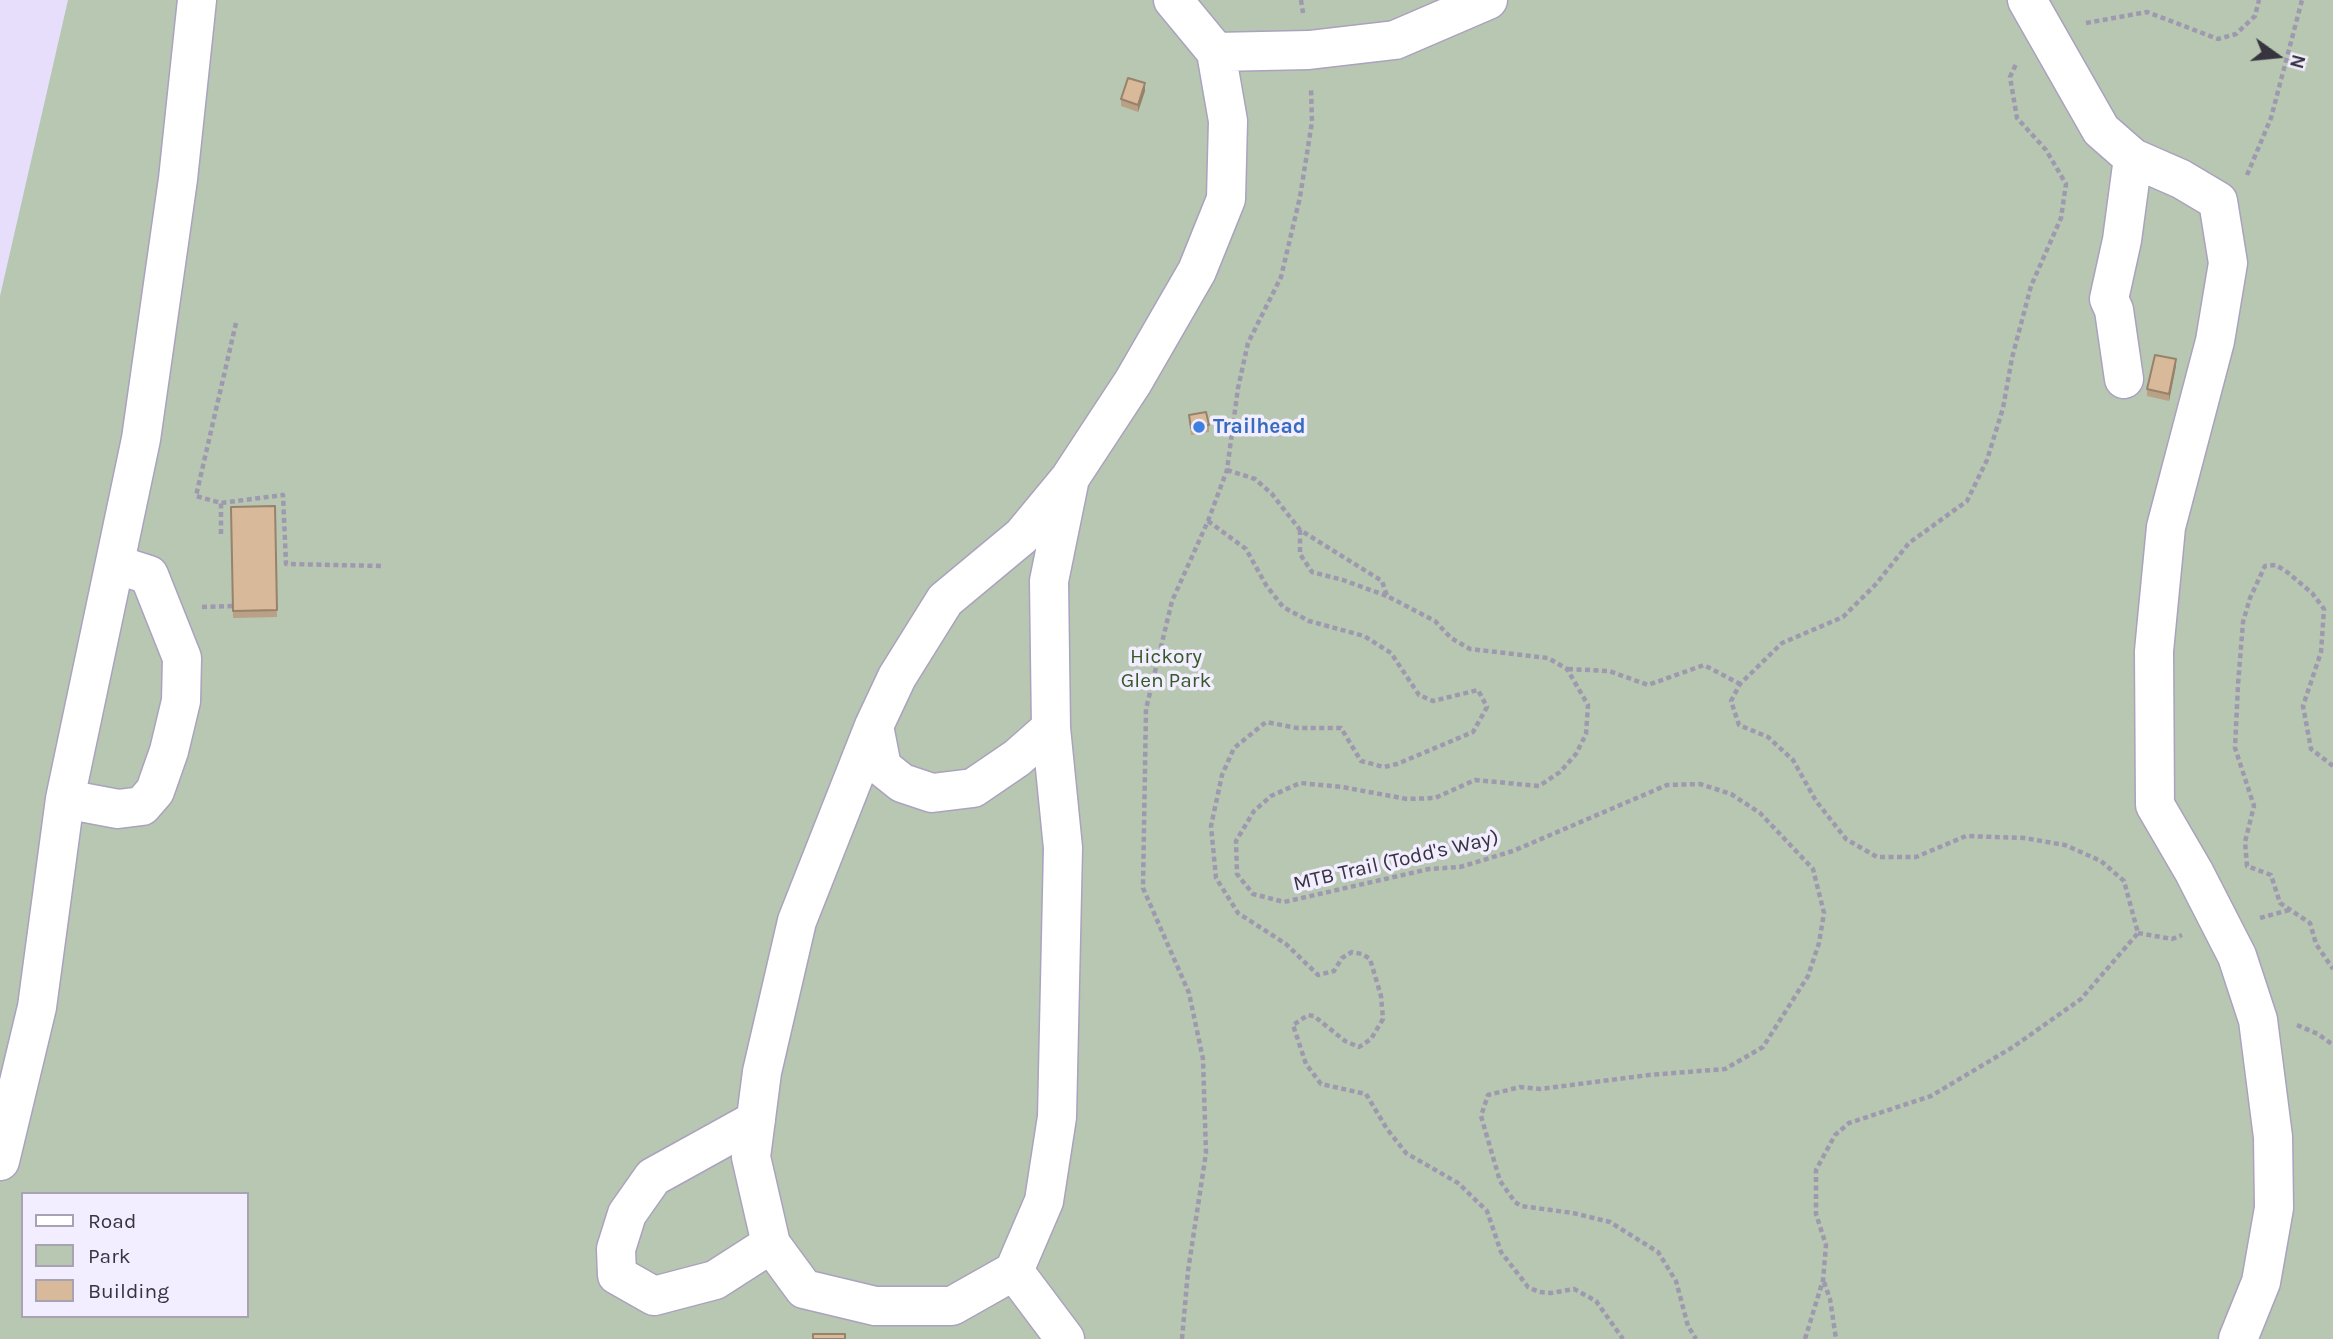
<!DOCTYPE html>
<html>
<head>
<meta charset="utf-8">
<style>
	body { margin:0 }
	#map { position:relative; width:2333px; height:1339px; overflow:hidden; background:#e6defb; font-family:Karla,sans-serif }
	canvas { display:block }
	.legend { position:absolute; left:21px; top:1192px; width:228px; height:126px; box-sizing:border-box; background:#f2edff; border:2px solid #a7a3b2; margin:0; padding:9px 12px; list-style:none; font-size:21px; color:#37343f }
	.legend li { display:flex; align-items:center; gap:14px; height:35px }
	.legend b { width:35px; border:2px solid #a7a3b2 }
	.north { position:absolute; left:2242px; top:21px; width:70px; height:70px; -webkit-text-stroke:5px #f2edff; paint-order:stroke; rotate:105deg; font-size:19px; font-weight:700; line-height:28px; text-align:center; color:#37343f }
	.north::after { content:''; display:block; margin:auto; width:24px; height:32px; background:#37343f; clip-path:polygon(50% 0,100% 100%,50% 72%,0 100%) }
</style>
</head>
<body>
<div id="map">
<canvas width="2333" height="1339"></canvas>
<ul class="legend">
<li><b style="height:9px;background:#fff"></b>Road</li>
<li><b style="height:19px;background:#b7c7b2"></b>Park</li>
<li><b style="height:19px;background:#d8ba9a"></b>Building</li>
</ul>
<div class="north">N</div>
</div>
<script>
const g = document.querySelector('canvas').getContext('2d');
g.lineJoin = 'round';
function fillPath(path, color) { g.fillStyle = color; g.fill(path, 'evenodd'); }
const poly = rows => new Path2D(rows.map(r => 'M' + r).join(''));
function trace(path, color, width, dash) { g.strokeStyle = color; g.lineWidth = width; g.lineCap = dash ? 'butt' : 'round'; g.setLineDash(dash || []); g.stroke(path); }
function write(font, color, halo, rows, align = 'center') {
  g.font = font + ' Karla,sans-serif'; g.lineWidth = 7; g.setLineDash([]); g.textBaseline = 'middle'; g.strokeStyle = halo; g.fillStyle = color; for (const [text, x, y, turn = 0] of rows) {
    g.save(); g.translate(x, y); g.rotate((+turn || 0) * Math.PI / 180); g.textAlign = isNaN(turn) ? turn : align; if (halo) g.strokeText(text, 0, 0); g.fillText(text, 0, 0); g.restore();
  }
}
fillPath(poly([
	[68,0,2333,0,2333,1339,0,1339,0,296],
	[23,1194,247,1194,247,1316,23,1316]
]), '#b7c7b2');
const minor = poly([
	[2027,0,2101,130,2133,158,2122,240,2109,299,2114,310,2124,379],
	[1216,52,1309,50,1395,40,1488,0],
	[2133,158,2181,179,2218,201,2228,263,2215,341,2166,527,2154,651,2155,805,2194,872,2237,956,2258,1020,2273,1137,2274,1208,2261,1282,2238,1339],
	[1070,478,1049,581,1051,728,1063,848,1057,1117,1044,1201,1014,1271,952,1306,875,1306,804,1289,771,1244,751,1157,762,1072,797,921,874,726,897,677,945,600,1022,536,1070,478,1133,382,1197,271,1226,199,1228,121,1216,52,1173,0],
	[874,726,882,767,902,783,932,793,973,788,1017,758,1051,728],
	[65,799,141,439,178,179,197,0],
	[756,1120,653,1177,627,1214,616,1249,617,1275,654,1296,715,1280,771,1244],
	[0,1161,37,1007,65,799,118,809,142,806,155,791,169,751,181,701,182,658,149,575,115,564],
	[1014,1271,1065,1339]
]);
trace(minor, '#aaa2be', 41);
trace(poly([
	[1301,0,1303,13],
	[2086,23,2147,12,2218,39,2236,34,2255,16,2259,0],
	[2247,175,2271,118,2302,0],
	[236,323,196,496,221,503,283,495,286,564,384,566],
	[1227,470,1255,479,1272,494,1300,530,1382,581,1387,596,1435,621,1451,638,1470,649,1548,658,1567,669,1588,705,1586,734,1576,754,1560,772,1539,786,1475,780,1435,798,1407,799,1342,787,1300,783,1271,796,1254,811,1236,841,1237,874,1253,894,1284,902,1429,869,1460,867,1513,851,1667,785,1700,784,1731,794,1760,813,1813,869,1824,913,1819,943,1808,976,1763,1047,1725,1069,1649,1075,1540,1089,1520,1087,1488,1095,1481,1116,1500,1181,1515,1202,1521,1206,1573,1213,1610,1222,1658,1252,1676,1281,1688,1326,1696,1339],
	[1208,521,1246,549,1266,585,1283,607,1309,621,1364,636,1391,653,1419,695,1433,701,1478,690,1487,707,1473,732,1397,764,1384,767,1361,761,1341,728,1297,728,1266,722,1234,748,1222,775,1211,826,1216,878,1238,913,1286,944,1318,975,1334,971,1342,958,1352,952,1362,954,1370,959,1381,996,1383,1019,1371,1039,1359,1047,1345,1041,1314,1016,1308,1015,1293,1025,1306,1064,1321,1084,1366,1094,1387,1129,1406,1153,1458,1183,1487,1211,1501,1252,1528,1287,1539,1292,1551,1293,1574,1289,1596,1301,1623,1339],
	[1300,530,1300,554,1312,572,1343,580,1387,596],
	[221,534,221,503],
	[202,607,233,606],
	[1568,669,1609,671,1648,685,1704,665,1740,684],
	[2333,766,2311,749,2303,706,2321,652,2324,609,2312,593,2287,572,2276,565,2265,566,2250,598,2243,622,2238,685,2235,748,2254,806,2245,842,2247,866,2271,875,2280,903,2310,923,2316,944,2333,969],
	[2260,918,2289,910],
	[2138,933,2172,939,2182,935],
	[2297,1025,2318,1034,2333,1045],
	[1824,1282,1830,1299,1836,1339],
	[1182,1339,1188,1271,1206,1153,1203,1059,1189,993,1143,888,1146,709,1172,601,1208,521,1227,470,1238,388,1248,343,1281,277,1300,197,1312,122,1311,88],
	[1805,1339,1823,1280,1826,1245,1816,1214,1816,1170,1835,1135,1849,1123,1931,1096,2013,1047,2081,999,2138,933,2124,881,2101,861,2065,845,2024,838,1966,836,1916,857,1877,857,1846,839,1816,801,1793,760,1768,737,1739,725,1731,701,1740,684,1782,643,1843,617,1876,584,1909,543,1967,501,1987,460,2003,408,2012,358,2031,286,2061,218,2066,184,2046,150,2017,118,2010,77,2017,62]
]), '#9f99af', 4.5, [5, 3.5]);
trace(minor, '#fff', 38);
fillPath(poly([
	[1145,91,1138,112,1121,106,1121,99],
	[2176,366,2169,401,2147,396,2147,389],
	[1189,415,1209,425,1209,432,1191,435],
	[275,506,277,617,233,618,231,507]
]), '#baa084');
fillPath(poly([
	[1145,83,1145,91,1138,112,1138,105],
	[2176,359,2176,366,2169,401,2169,394]
]), '#97826c');
const building = poly([
	[1128,78,1145,83,1138,105,1121,99,1128,78],
	[2155,355,2176,359,2169,394,2147,389,2155,355],
	[1206,412,1209,425,1191,428,1189,415,1206,412],
	[275,506,277,610,233,611,231,507,275,506],
	[813,1334,845,1334,845,1339,813,1339,813,1334]
]);
fillPath(building, '#d8ba9a');
trace(building, '#97826c', 2);
for (const [x, y, r, color] of [
	[1199,427,7,"#3f7fe0"]
]) { const dot = new Path2D(); dot.arc(x, y, r, 0, 2 * Math.PI); g.fillStyle = color; g.fill(dot); trace(dot, '#f2edff', 2.5); }
write('bold 21px', '#366cbe', '#f2edff', [
	["Trailhead",1213,427]
], 'left');
write('21px', '#365928', '#f2edff', [
	["Hickory",1166,657],
	["Glen Park",1166,681]
]);
write('21px', '#37343f', '#f2edff', [
	["MTB Trail (Todd's Way)",1396,861,-13]
]);
</script>
</body>
</html>
